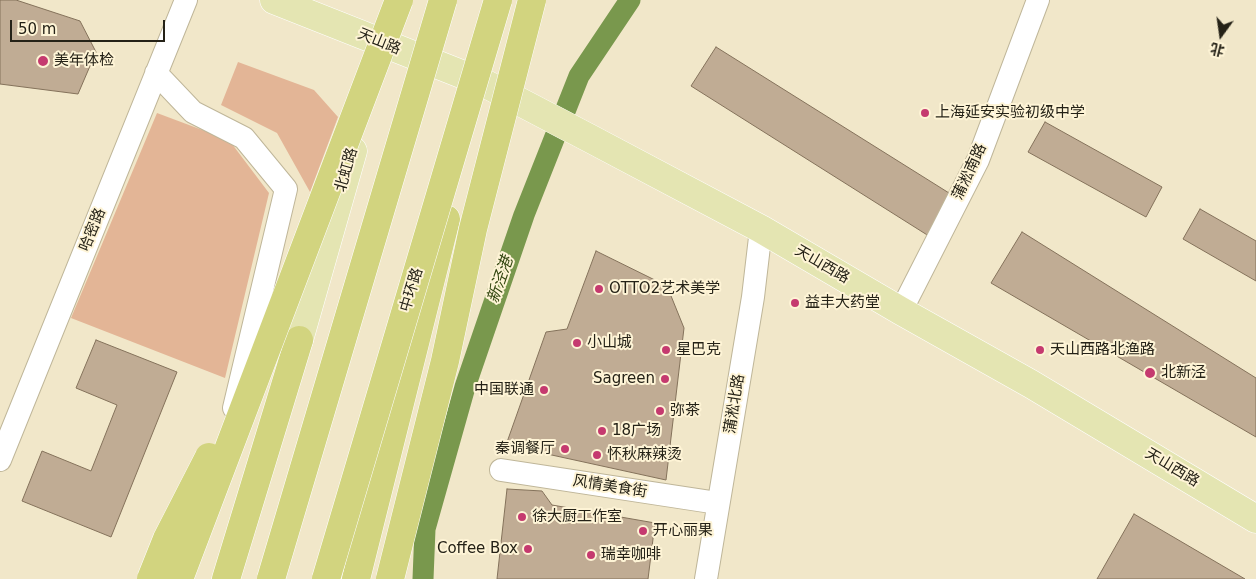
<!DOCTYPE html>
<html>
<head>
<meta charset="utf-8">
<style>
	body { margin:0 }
	#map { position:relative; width:1256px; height:579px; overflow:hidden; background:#f1e7c9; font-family:"DejaVu Sans","Noto Sans SC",sans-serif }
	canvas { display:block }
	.north { position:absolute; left:1196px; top:10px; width:50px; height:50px; -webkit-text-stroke:4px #fef4d6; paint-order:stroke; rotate:194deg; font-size:14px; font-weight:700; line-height:20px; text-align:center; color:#252217 }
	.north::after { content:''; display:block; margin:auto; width:18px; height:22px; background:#252217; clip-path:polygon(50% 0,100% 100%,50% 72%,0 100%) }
	.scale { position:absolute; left:10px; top:20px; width:155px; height:22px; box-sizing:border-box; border:2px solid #252217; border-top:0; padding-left:6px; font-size:15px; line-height:18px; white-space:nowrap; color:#252217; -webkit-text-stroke:4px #fef4d6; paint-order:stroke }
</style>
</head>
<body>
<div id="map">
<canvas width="1256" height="579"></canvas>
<div class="north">北</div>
<div class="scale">50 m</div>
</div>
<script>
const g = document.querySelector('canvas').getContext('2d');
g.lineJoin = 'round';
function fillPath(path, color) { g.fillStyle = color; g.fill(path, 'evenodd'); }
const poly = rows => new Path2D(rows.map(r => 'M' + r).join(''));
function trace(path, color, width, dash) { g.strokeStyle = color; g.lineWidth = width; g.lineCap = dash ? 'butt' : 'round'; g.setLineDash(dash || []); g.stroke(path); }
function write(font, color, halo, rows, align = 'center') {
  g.font = font + ' "DejaVu Sans","Noto Sans SC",sans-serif'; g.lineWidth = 4; g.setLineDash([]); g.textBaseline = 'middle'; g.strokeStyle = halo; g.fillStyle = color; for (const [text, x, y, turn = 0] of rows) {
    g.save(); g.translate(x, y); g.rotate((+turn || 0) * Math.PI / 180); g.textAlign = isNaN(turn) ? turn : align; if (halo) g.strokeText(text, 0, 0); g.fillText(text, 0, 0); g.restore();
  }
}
fillPath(poly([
	[238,62,314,90,338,117,310,192,277,133,221,105],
	[157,113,229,140,269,193,225,378,71,318]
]), '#e3b596');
trace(poly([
	[423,579,425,529,465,387,524,215,579,76,630,0]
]), '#79984d', 21);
const building = poly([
	[0,0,16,0,80,21,96,52,78,94,0,84,0,0],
	[716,47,957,198,932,238,691,86,716,47],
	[1045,122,1162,187,1146,217,1028,152,1045,122],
	[1200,209,1256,241,1256,281,1183,239,1200,209],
	[1022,232,1256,378,1256,437,991,283,1022,232],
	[596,251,667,286,684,328,666,480,506,445,546,332,567,329,596,251],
	[96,340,177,372,111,537,22,501,42,451,91,471,117,405,76,388,96,340],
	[507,489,542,491,552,505,655,523,648,579,497,579,507,489],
	[1134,514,1245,579,1097,579,1134,514]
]);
fillPath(building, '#c0ac94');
trace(building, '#84725b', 1);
const minor = poly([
	[156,73,193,112,244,138,286,189,234,408],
	[901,311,978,160,1038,0],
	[0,460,186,0],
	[501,470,718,503],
	[706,579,753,297,761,229]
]);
const major = poly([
	[274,0,484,83,591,139,761,229,901,311,1031,384,1256,519],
	[299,340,353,151]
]);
const highway = poly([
	[226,579,299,340],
	[356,579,446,219]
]);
trace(minor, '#bfb699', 24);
trace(major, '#fff', 29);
trace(highway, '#fff', 29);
trace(minor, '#fff', 22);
trace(major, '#e4e5b2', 28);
trace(highway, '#d2d47f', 28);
const highwayBridge = poly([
	[151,579,167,539,209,457],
	[179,579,399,0],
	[271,579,443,0],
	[326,579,498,0],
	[390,579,445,361,473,229,532,0]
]);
trace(highwayBridge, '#fff', 29, []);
trace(highwayBridge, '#d2d47f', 28);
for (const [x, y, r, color] of [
	[43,61,6,"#c53a6f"],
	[925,113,5,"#c53a6f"],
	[599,289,5,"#c53a6f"],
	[795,303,5,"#c53a6f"],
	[577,343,5,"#c53a6f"],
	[666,350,5,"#c53a6f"],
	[1040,350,5,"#c53a6f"],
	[1150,373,6,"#c53a6f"],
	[665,379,5,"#c53a6f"],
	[544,390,5,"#c53a6f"],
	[660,411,5,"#c53a6f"],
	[602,431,5,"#c53a6f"],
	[565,449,5,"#c53a6f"],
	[597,455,5,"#c53a6f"],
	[522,517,5,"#c53a6f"],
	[643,531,5,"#c53a6f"],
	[528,549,5,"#c53a6f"],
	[591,555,5,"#c53a6f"]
]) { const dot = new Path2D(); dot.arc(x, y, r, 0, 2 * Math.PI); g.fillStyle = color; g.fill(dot); trace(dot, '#fef4d6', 2); }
write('15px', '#252217', '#fef4d6', [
	["天山路",379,42,22],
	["北虹路",347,170,-74],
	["蒲淞南路",970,172,-65],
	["哈密路",93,230,-68],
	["天山西路",822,265,30],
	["中环路",412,290,-73],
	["蒲淞北路",735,404,-81],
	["天山西路",1172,468,31],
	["风情美食街",610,487,9]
]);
write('15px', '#252217', '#fef4d6', [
	["美年体检",54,61],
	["上海延安实验初级中学",935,113],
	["OTTO2艺术美学",609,289],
	["益丰大药堂",805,303],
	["小山城",587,343],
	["星巴克",676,350],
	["天山西路北渔路",1050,350],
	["北新泾",1161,373],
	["Sagreen",655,379,"right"],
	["中国联通",534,390,"right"],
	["弥茶",670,411],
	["18广场",612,431],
	["秦调餐厅",555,449,"right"],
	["怀秋麻辣烫",607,455],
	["徐大厨工作室",532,517],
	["开心丽果",653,531],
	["Coffee Box",518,549,"right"],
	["瑞幸咖啡",601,555]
], 'left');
write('italic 16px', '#32460f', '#fef4d6', [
	["新泾港",501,280,-71]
]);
</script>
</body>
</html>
